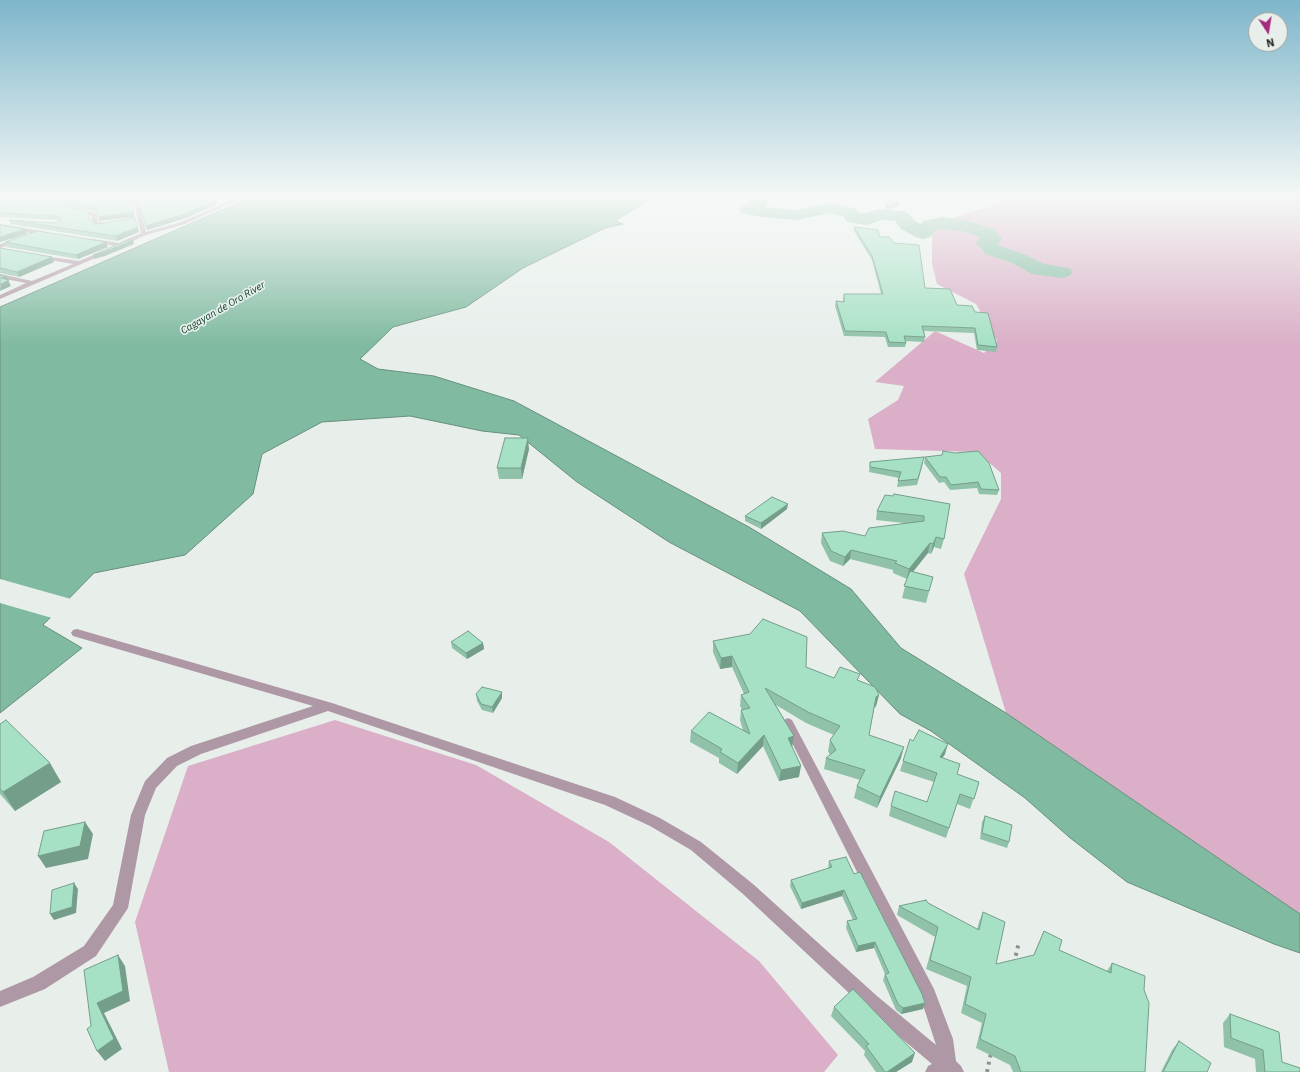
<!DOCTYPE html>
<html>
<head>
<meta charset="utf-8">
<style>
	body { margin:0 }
	#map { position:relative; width:1300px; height:1072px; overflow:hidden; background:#e8efeb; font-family:"IBM Plex Sans",sans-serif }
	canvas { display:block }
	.north { position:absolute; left:1248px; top:12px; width:40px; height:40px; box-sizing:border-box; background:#e8efeb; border:1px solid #9ca19e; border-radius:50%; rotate:168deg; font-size:11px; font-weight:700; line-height:16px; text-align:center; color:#292c2a }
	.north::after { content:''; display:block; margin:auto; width:14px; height:18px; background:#a62b7e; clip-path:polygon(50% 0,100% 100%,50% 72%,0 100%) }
</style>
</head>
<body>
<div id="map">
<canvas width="1300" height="1072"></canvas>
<div class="north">N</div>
</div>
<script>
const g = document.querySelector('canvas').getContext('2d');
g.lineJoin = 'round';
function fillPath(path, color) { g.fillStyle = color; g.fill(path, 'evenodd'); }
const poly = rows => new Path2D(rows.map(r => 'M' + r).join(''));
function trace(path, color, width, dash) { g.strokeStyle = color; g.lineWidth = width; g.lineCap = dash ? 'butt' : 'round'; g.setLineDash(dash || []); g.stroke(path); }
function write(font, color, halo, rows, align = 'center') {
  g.font = font + ' "IBM Plex Sans",sans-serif'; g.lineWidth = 3.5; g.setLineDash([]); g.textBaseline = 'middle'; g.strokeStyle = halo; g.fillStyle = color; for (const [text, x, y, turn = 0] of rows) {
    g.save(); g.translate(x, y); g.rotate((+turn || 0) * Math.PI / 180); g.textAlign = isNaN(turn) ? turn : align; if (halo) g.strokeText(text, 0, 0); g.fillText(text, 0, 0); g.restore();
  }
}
fillPath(poly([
	[1024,195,1300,195,1300,914,1006,713,964,574,1001,499,1001,473,977,452,875,449,868,419,898,400,904,386,875,382,935,331,984,353,997,341,976,304,937,284,932,264,932,227,950,219],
	[335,720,476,765,609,842,759,961,838,1055,824,1072,169,1072,135,922,188,766]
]), '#daafc7');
const water = poly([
	[256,195,657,195,615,221,623,224,605,228,523,268,466,307,393,327,360,359,378,369,434,376,514,401,749,527,851,589,901,648,1006,713,1300,914,1300,953,1274,944,1127,882,1069,837,1025,798,931,731,900,714,800,611,669,542,577,482,519,435,482,431,410,416,322,422,262,454,253,494,185,555,94,573,43,625,82,648,0,713,0,307,256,195]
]);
fillPath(water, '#80baa0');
trace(water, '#668f7d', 1);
fillPath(poly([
	[0,579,71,599,52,618,0,603]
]), '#e8efeb');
fillPath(poly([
	[754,195,772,195,765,207,796,210,830,203,855,208,859,213,866,213,879,209,901,211,907,212,915,221,921,224,923,221,942,217,964,220,994,229,1002,239,998,244,1000,246,1026,255,1044,264,1069,268,1073,272,1069,276,1062,278,1032,274,1012,263,986,254,976,243,980,237,962,231,942,229,936,230,930,237,923,239,916,237,901,229,895,221,881,220,868,225,847,222,843,216,830,213,796,220,761,217,742,213,739,209,742,205,750,201,754,195]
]), '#80baa0');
trace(poly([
	[1014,963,1019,942],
	[987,1072,991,1053]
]), '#8d928f', 4, [3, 4.5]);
fillPath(poly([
	[89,195,132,198,138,201,146,232,181,222,243,195,250,195,185,224,146,235,120,247,90,241,93,239,119,243,141,233,134,203,118,202,89,195],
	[75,207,96,213,98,222,108,222,111,224,108,226,93,225,91,215,73,210,72,209,75,207],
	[0,224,47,232,50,234,47,236,0,228,0,224],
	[19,238,22,240,21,241,0,248,0,244,19,238],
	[105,250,107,251,107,253,0,299,0,295,26,283,0,278,0,274,32,281,73,264,39,258,36,256,37,255,79,261,105,250],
	[77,629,332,703,615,797,660,818,701,842,753,884,877,996,936,1045,921,999,782,723,784,720,788,718,792,720,934,989,953,1039,956,1061,961,1066,964,1072,925,1072,928,1066,932,1064,865,1008,743,894,691,850,650,826,605,805,328,711,201,754,177,766,156,788,145,815,128,908,96,956,45,989,0,1007,0,991,33,977,84,946,113,905,131,815,145,781,167,758,191,746,313,706,73,636,71,633,73,630,77,629]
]), '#af98a5');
fillPath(poly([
	[1,195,100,195,116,199,130,199,135,217,99,221,97,213,91,210],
	[102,195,218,195,218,196,216,205,186,218,147,230,137,198],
	[882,195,897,195,899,202,899,206,886,210],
	[0,197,88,211,91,221,97,224,135,218,139,232,117,241,11,224,9,220,56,223,59,221,58,220,0,217],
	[854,227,880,237,925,288,957,305,975,312,997,347,996,352,977,350,974,333,924,331,925,337,924,342,905,341,906,343,905,347,888,347,885,337,844,336,835,306,836,301,843,302,844,294,881,294,872,260,854,231],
	[5,242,106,242,108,247,78,259,7,247],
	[0,248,52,257,54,262,19,277,0,273],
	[529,449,522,479,499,479,497,468],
	[925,457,999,490,997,495,979,494,977,488,950,490,944,482,939,483,924,463],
	[870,462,923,463,917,485,897,487,899,478,869,472],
	[893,496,950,504,944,539,941,549,934,547,931,554,928,553,913,572,933,577,926,603,902,598,907,579,893,573,893,570,850,559,843,566,830,561,821,543,822,533,865,536,904,523,876,520,877,511],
	[787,509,761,529,745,521,745,516],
	[713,641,806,667,834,678,859,681,879,695,876,706,874,708,869,735,901,758,877,808,854,798,857,786,860,780,824,769,826,758,830,755,828,751,830,740,834,735,806,723,776,705,794,736,792,747,799,777,779,781,763,746,737,774,719,763,719,758,690,742,691,731,743,730,740,720,741,710,742,709,740,706,741,695,744,694,732,667,720,669,713,652],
	[451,642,483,643,484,649,467,659,452,648],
	[476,694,502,698,493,713,482,710,477,701],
	[0,724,61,782,15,811,0,794],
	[913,741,945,754,942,758,957,774,979,782,970,809,957,804,946,838,889,816,891,806,927,802,934,782,900,771,903,761],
	[985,816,1009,842,1007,848,980,839,982,822],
	[829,861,854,874,925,1003,923,1009,901,1014,896,1010,883,980,885,974,874,948,856,952,846,928,847,921,853,920,842,896,801,909,790,886,791,880,828,869,828,868],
	[928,903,977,930,979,922,983,912,996,964,1033,956,1044,931,1059,950,1107,971,1112,963,1144,990,1145,1072,1013,1072,1010,1065,976,1048,982,1023,961,1013,967,986,926,969,935,937,897,915,899,906],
	[834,1007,912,1062,896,1072,876,1072,864,1055,865,1051,831,1016],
	[1230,1014,1282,1062,1300,1072,1256,1072,1255,1059,1224,1047,1223,1023],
	[1179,1041,1207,1072,1161,1072,1172,1050]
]), '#8fc2a9');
fillPath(poly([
	[216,195,218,195,218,196,216,205,186,218,147,230,146,226],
	[130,199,135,217,99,221,98,217],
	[899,202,899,206,886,210,887,206],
	[135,218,139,232,117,241,116,236],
	[25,229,27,234,0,242,0,237],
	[133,240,134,244,105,256,94,259,93,255],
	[106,242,108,247,78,259,76,255],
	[52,257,54,262,19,277,17,272],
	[6,276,11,286,0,291,1,278],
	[528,438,529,449,522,479,521,468],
	[788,504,787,509,761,529,761,523],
	[936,537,934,547,931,554,933,544],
	[930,543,928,553,907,579,909,569],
	[851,550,850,559,843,566,845,557],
	[483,643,484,649,467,659,466,653],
	[732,656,732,667,720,669,721,658],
	[502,692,502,698,493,713,492,707],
	[879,695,876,706,874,708,876,697],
	[764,735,763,746,737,774,738,763],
	[794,736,792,747,788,738],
	[948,744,945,754,937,767,940,757],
	[904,747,901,758,877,808,880,797],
	[50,763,61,782,15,811,3,792],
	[801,766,799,777,779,781,781,770],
	[85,822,93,834,88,859,46,868,38,856],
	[74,883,78,889,76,913,54,920,50,914],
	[844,890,842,896,801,909,802,903],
	[875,942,874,948,856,952,858,946],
	[118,955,125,966,130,1001,104,1013,122,1049,105,1061,97,1051,97,1003],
	[925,1003,923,1009,901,1014,903,1008],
	[915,1053,912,1062,896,1072,887,1072]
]), '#749e8a');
const building = poly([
	[26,195,100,195,116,199,130,199,134,212,98,217,97,209,90,205,26,195],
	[136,195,216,195,215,201,184,214,146,226,136,195],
	[884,195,897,195,899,202,887,206,884,195],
	[0,197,86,210,88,211,90,221,97,224,135,218,138,227,116,236,9,220,56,223,61,220,56,216,0,213,0,197],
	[0,225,25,229,0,237,0,225],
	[854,227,878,230,880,237,889,237,894,243,919,245,925,288,950,289,957,305,972,306,975,312,988,313,997,347,978,345,975,328,922,326,925,337,904,336,906,343,889,342,886,332,845,331,836,301,844,302,844,294,883,294,872,256,854,227],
	[38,231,106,242,76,255,5,242,38,231],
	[128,240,133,240,104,252,93,255,128,240],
	[0,248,52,257,17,272,0,268,0,248],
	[0,275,6,276,1,278,9,280,0,285,0,275],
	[505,438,528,438,521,468,497,468,505,438],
	[943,451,955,453,978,451,989,463,999,490,981,489,978,482,951,485,946,477,940,477,925,457,942,455,943,451],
	[924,457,918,479,898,481,901,472,870,467,870,462,924,457],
	[894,494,950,504,944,539,936,537,933,544,930,543,909,569,895,563,897,561,851,550,845,557,831,551,822,533,843,531,865,536,869,528,924,521,924,516,877,511,885,495,893,496,894,494],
	[772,497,788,504,761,523,745,516,772,497],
	[910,571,933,577,929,591,904,586,910,571],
	[763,619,807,637,806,667,834,678,840,667,860,674,857,680,875,687,879,695,876,697,869,735,904,747,880,797,857,786,865,770,826,758,836,750,830,740,840,726,808,712,765,688,794,736,788,738,801,766,781,770,764,735,738,763,720,752,722,749,691,731,709,712,750,734,741,710,750,708,741,695,749,692,732,656,721,658,713,641,750,634,763,619],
	[468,631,483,643,466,653,451,642,468,631],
	[482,687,502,692,492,707,481,704,476,694,482,687],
	[6,720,50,763,3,792,0,789,0,724,6,720],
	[919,730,948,744,940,757,960,764,957,774,979,782,974,799,960,794,949,828,891,806,895,791,927,802,937,773,903,761,910,739,913,741,919,730],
	[985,816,1012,825,1009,842,982,833,985,816],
	[85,822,80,846,38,856,44,831,85,822],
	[846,857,854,874,860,872,922,994,925,1003,903,1008,898,1004,885,974,889,973,875,942,858,946,847,921,857,919,844,890,802,903,791,880,832,867,829,861,846,857],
	[74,883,72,907,50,914,52,890,74,883],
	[926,900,928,903,979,930,983,912,1005,922,996,964,1034,955,1044,931,1062,940,1059,950,1111,973,1112,963,1145,976,1144,990,1149,1003,1145,1072,1021,1072,1015,1056,980,1039,986,1014,965,1004,971,977,930,960,938,927,899,906,926,900],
	[118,955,123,991,97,1003,114,1039,97,1051,87,1029,91,1026,84,970,118,955],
	[853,989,915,1053,887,1072,885,1072,866,1046,869,1044,834,1007,853,989],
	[1230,1014,1279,1032,1282,1062,1300,1068,1300,1072,1265,1072,1263,1050,1231,1038,1230,1014],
	[1179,1041,1211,1063,1207,1072,1163,1072,1179,1041]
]);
fillPath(building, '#a6e1c5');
trace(building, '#749e8a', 1);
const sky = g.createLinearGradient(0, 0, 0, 345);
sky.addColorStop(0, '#7eb6cb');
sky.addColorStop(0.57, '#f5f8f6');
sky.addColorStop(1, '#f5f8f600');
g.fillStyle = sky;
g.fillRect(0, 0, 1300, 345);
write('italic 10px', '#053927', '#e8efeb', [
	["Cagayan de Oro River",223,308,-30]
]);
</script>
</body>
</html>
